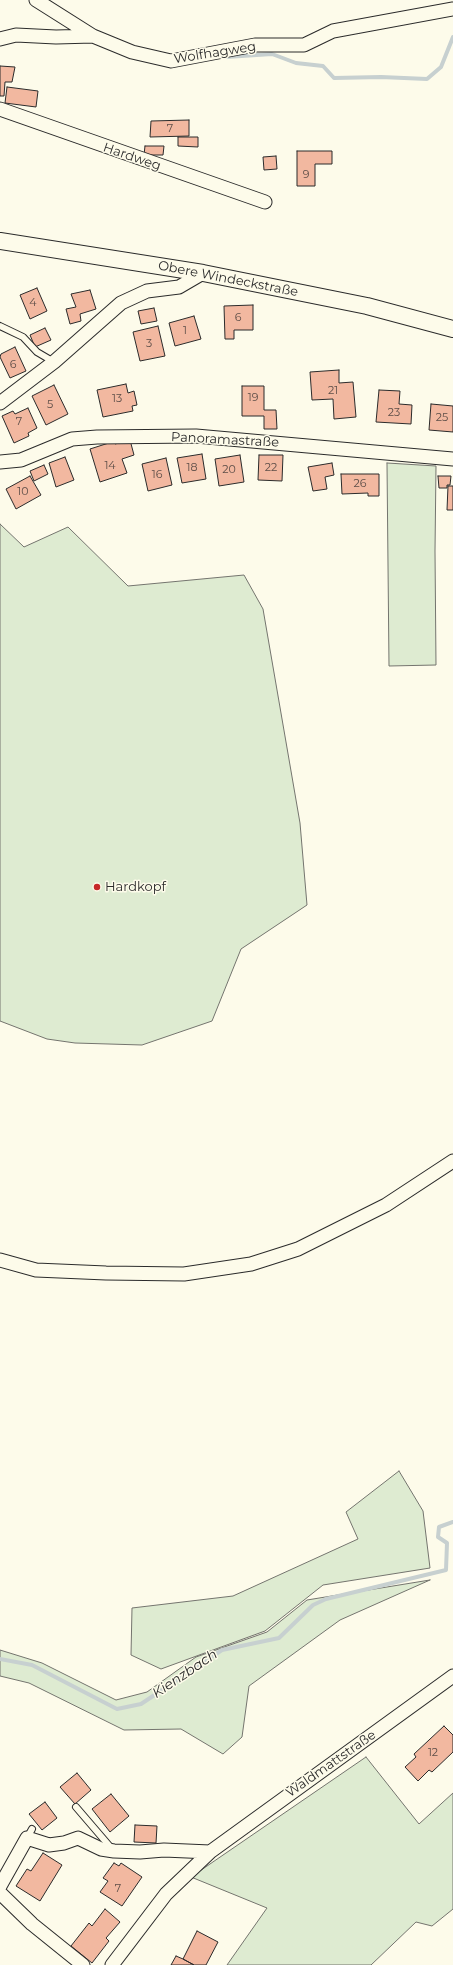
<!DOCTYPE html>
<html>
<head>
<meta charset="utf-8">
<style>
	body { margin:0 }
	canvas { display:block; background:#fdfbea }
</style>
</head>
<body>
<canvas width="453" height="1965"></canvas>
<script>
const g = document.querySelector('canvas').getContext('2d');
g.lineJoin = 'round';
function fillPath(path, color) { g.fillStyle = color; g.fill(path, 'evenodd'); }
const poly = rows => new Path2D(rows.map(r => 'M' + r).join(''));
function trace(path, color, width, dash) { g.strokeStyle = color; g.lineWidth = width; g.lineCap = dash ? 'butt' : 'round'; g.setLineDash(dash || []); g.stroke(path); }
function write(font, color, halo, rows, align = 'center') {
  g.font = font + ' Montserrat,sans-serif'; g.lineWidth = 3; g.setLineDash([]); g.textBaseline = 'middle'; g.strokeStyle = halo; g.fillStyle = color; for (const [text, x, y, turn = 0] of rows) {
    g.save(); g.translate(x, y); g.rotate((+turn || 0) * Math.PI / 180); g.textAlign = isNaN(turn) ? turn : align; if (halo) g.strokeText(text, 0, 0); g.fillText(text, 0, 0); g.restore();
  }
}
const green = poly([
	[387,463,436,466,435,551,436,665,389,666,387,463],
	[0,524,24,547,68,527,128,586,244,575,263,609,300,823,307,905,241,949,212,1021,142,1045,75,1043,47,1039,0,1021,0,524],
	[399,1471,423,1511,430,1568,323,1585,265,1631,161,1669,131,1655,132,1608,233,1596,358,1539,346,1512,399,1471],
	[430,1580,340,1620,249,1686,242,1737,223,1754,181,1729,124,1730,29,1683,0,1676,0,1650,42,1663,116,1700,147,1692,196,1657,267,1632,307,1600,430,1580],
	[366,1757,419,1824,453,1793,453,1909,432,1926,416,1922,371,1965,227,1965,267,1908,191,1877,366,1757]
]);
fillPath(green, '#deebd1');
trace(green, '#74746e', 1);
trace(poly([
	[226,57,272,54,296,63,323,66,334,78,381,77,427,79,441,67,453,37],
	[0,1659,32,1665,117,1709,141,1704,222,1650,279,1638,313,1605,326,1599,446,1570,447,1543,438,1537,439,1527,453,1522]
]), '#c7d0d0', 4);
const building = poly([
	[0,66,15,67,12,82,5,82,4,96,0,96,0,66],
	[7,87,38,91,36,107,5,103,7,87],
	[189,120,189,136,150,137,151,121,189,120],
	[178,137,198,137,198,147,178,146,178,137],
	[145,146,164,146,163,155,144,155,145,146],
	[297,151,332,151,332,164,315,164,315,186,297,186,297,151],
	[276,156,277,169,264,170,263,157,276,156],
	[37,288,47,311,30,319,20,295,37,288],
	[90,290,96,309,80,314,81,321,70,324,66,309,76,307,71,294,90,290],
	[253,305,253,330,234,330,234,339,225,339,224,306,253,305],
	[154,308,157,321,141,324,138,311,154,308],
	[194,316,201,339,175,346,169,323,194,316],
	[158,326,165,356,140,361,133,332,158,326],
	[45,328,51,340,35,347,30,335,45,328],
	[15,347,26,371,10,378,0,357,1,354,15,347],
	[339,370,339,383,353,382,356,417,334,419,333,399,312,400,310,372,339,370],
	[126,384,128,393,134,391,137,405,132,406,133,411,103,417,97,390,126,384],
	[54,385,68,414,46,425,32,396,54,385],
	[242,386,264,386,264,410,276,410,277,429,264,429,264,416,242,416,242,386],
	[379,390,400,391,399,404,412,405,411,424,376,422,379,390],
	[431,404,453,406,453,432,429,430,431,404],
	[28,408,37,428,28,433,29,436,14,443,2,416,13,411,15,414,28,408],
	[130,440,134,455,122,459,127,473,100,482,90,449,115,441,115,444,130,440],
	[202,454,206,479,182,483,177,458,202,454],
	[240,455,244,482,219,486,215,459,240,455],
	[259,455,283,455,282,481,258,480,259,455],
	[65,457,74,480,56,487,49,463,65,457],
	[166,458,172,485,148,491,142,464,166,458],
	[332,463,334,475,325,477,327,489,313,491,308,467,332,463],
	[44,465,48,474,34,481,30,471,44,465],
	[341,474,379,474,379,496,368,496,368,493,342,494,341,474],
	[30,476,41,495,16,509,6,489,30,476],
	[438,476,451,476,450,485,447,485,447,488,439,488,438,476],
	[448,486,453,486,453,510,447,510,448,486],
	[444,1726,453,1735,453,1752,432,1772,429,1770,418,1781,405,1767,416,1757,414,1754,444,1726],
	[77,1773,91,1790,75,1804,60,1787,77,1773],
	[111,1794,129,1816,110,1832,92,1809,111,1794],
	[45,1802,57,1818,42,1830,29,1814,45,1802],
	[135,1825,157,1826,156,1843,134,1842,135,1825],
	[43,1853,62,1865,40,1901,16,1886,27,1869,31,1871,43,1853],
	[114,1863,119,1866,121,1863,142,1877,122,1906,100,1892,108,1881,103,1878,114,1863],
	[105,1909,120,1922,106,1938,109,1941,92,1963,71,1946,89,1923,92,1926,105,1909],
	[197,1931,218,1942,206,1965,194,1965,183,1959,197,1931],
	[176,1956,183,1959,194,1965,171,1965,176,1956]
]);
fillPath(building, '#f2b8a0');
trace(building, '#2b2b2b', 1);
const service = poly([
	[0,326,23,337,37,352,54,362],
	[76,1807,112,1849],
	[27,1838,32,1829]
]);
const minor = poly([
	[36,0,93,36],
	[0,39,16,35,56,37,93,36,132,52,171,61,255,45,304,45,333,31,453,9],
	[0,109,265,202],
	[0,403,54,362,121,303,147,291,179,287,203,273],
	[0,462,21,460,72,439,97,437,196,436,453,459],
	[0,1260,36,1270,106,1273,184,1274,251,1264,298,1249,386,1205,453,1161],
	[0,1886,27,1838,49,1845,64,1843,78,1838,101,1849,114,1851,140,1852,164,1850,210,1852],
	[0,1893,32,1924,83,1965],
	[112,1965,166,1894,210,1852,453,1676]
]);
const tertiary = poly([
	[0,241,203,273,367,306,453,329]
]);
trace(service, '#2b2b2b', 8);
trace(minor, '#2b2b2b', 15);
trace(tertiary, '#2b2b2b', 18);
trace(service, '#fdfbea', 6);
trace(minor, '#fdfbea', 13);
trace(tertiary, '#fdfbea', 16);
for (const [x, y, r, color] of [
	[97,887,4,"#c62828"]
]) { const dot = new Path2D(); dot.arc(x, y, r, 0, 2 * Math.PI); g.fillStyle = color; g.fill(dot); trace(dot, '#fdfbea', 1.5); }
write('11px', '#5d4e48', null, [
	["7",170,129],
	["9",306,175],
	["4",33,303],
	["6",238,318],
	["1",185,331],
	["3",149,344],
	["6",13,365],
	["21",333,391],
	["19",253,398],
	["13",117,399],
	["5",50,405],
	["23",394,413],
	["25",442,418],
	["7",19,422],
	["14",110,466],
	["18",192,468],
	["22",271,468],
	["20",229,470],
	["16",157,475],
	["26",360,484],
	["10",23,492],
	["12",433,1753],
	["7",118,1889]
]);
write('13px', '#2b2b2b', '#fdfbea', [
	["Wolfhagweg",215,53,-9],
	["Hardweg",132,157,19],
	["Obere Windeckstraße",228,279,11],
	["Panoramastraße",225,440,3],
	["Waldmattstraße",331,1764,-35]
]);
write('13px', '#2b2b2b', '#fdfbea', [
	["Hardkopf",105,887]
], 'left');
write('italic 14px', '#2b2b2b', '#fdfbea', [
	["Kienzbach",185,1674,-34]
]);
</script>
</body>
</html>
